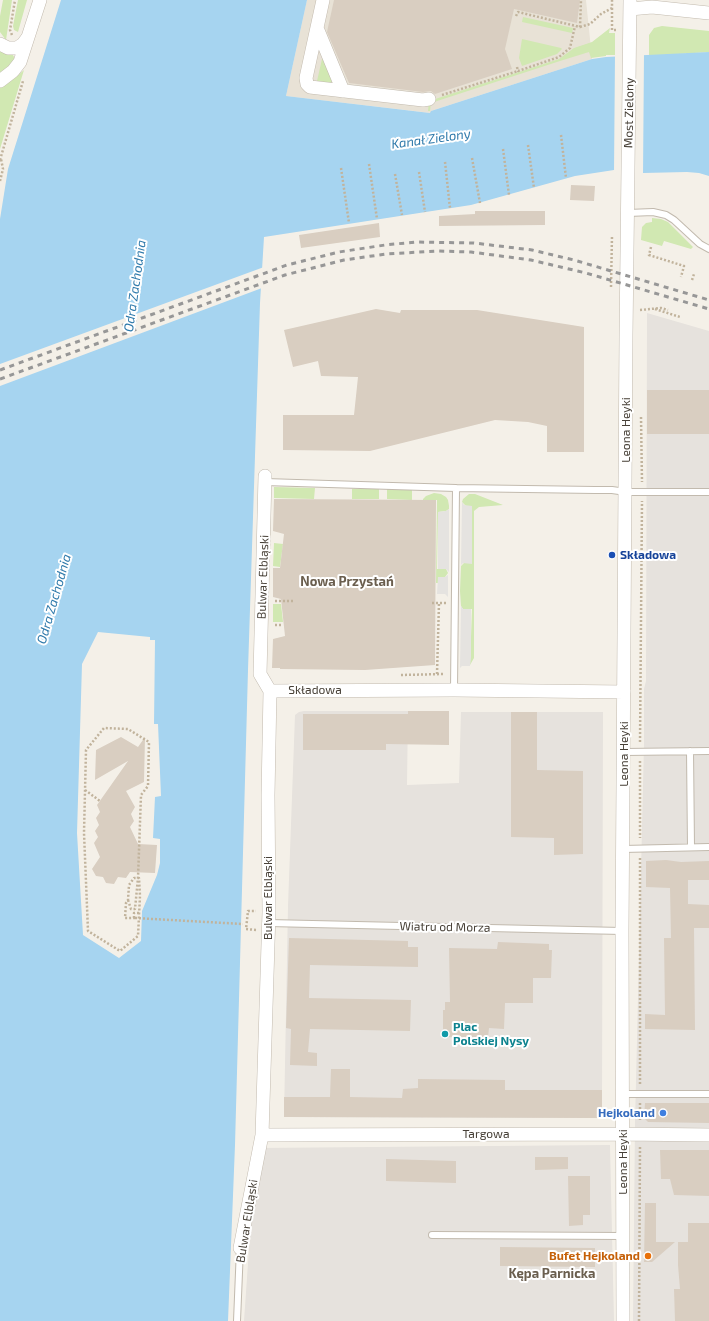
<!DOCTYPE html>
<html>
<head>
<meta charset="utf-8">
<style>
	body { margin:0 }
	canvas { display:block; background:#f4f0e8 }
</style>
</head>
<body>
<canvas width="709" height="1321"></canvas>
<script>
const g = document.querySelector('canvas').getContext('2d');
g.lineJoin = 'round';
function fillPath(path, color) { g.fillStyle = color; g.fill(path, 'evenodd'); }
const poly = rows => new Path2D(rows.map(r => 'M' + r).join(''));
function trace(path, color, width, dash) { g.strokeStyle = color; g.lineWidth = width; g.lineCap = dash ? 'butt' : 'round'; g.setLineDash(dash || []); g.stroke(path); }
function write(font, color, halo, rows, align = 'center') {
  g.font = font + ' "Exo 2",sans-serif'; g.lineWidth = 4; g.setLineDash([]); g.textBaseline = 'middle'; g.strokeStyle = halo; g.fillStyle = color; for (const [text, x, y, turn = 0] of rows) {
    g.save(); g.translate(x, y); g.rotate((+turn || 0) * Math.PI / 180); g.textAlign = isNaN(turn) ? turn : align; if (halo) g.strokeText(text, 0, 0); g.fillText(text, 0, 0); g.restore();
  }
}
fillPath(poly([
	[307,0,586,0,592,59,431,111,431,113,286,96]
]), '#e8e2d6');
fillPath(poly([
	[647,313,709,331,709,1321,633,1321,635,1123,644,744,644,689,646,681],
	[304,711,408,711,407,785,459,783,461,712,603,712,602,1110,597,1110,597,1118,284,1117,288,906,295,715,299,712],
	[610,1145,614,1321,244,1321,256,1148]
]), '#e6e2dd');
fillPath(poly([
	[3,0,12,0,6,40,0,32,0,16],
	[18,0,27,0,18,32,14,30,13,26],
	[523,17,573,28,572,33,522,22],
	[662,26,709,31,709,52,649,56,649,35,654,28],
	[610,28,609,33,615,33,615,55,606,55,606,56,591,58,589,52,560,61,431,103,430,111,428,111,429,101,559,59,574,48,592,42],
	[522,39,561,48,562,49,557,54,522,66,519,58],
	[0,50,12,53,15,59,14,63,0,74],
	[322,59,325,60,333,81,331,83,317,81],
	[24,70,0,149,0,88,16,77],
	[652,218,661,219,668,222,693,247,691,249,664,241,662,246,641,240,642,227,646,223,652,222],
	[274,487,315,488,314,499,274,498],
	[352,489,379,489,379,499,352,499],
	[387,489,412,490,412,500,387,499],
	[434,493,441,494,446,497,448,500,449,506,449,509,446,511,438,512,437,569,446,569,448,573,445,577,438,577,438,583,436,583,437,500,423,500,423,499,426,496],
	[469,494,475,494,503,505,479,507,474,511,474,658,470,665,472,609,463,609,461,606,460,591,461,566,464,563,472,563,472,506,466,506,462,502,463,499],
	[274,543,283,544,280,567,273,566],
	[273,604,281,604,283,622,273,622]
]), '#d1e8b2');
fillPath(poly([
	[462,502,464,505,472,506,472,564,463,563,461,565],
	[449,509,449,572,446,569,438,569,438,512,446,511],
	[448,575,448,597,445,594,437,594,438,577,445,577],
	[461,606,463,609,471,609,471,657,470,666,462,666,460,668]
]), '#e5e3e0');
fillPath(poly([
	[61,0,307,0,286,96,430,113,431,111,592,59,606,57,709,52,709,176,699,173,687,172,643,173,614,170,575,176,471,205,264,237,260,303,248,670,235,1145,228,1321,0,1321,0,219,8,169],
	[98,632,150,637,150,640,155,640,154,724,158,724,161,796,155,797,153,838,160,839,160,863,157,875,142,911,141,941,119,958,83,935,77,833,82,664]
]), '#a6d4f0');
fillPath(poly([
	[644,54,643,175,614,172,615,55],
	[264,267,262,288,0,386,0,364]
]), '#f4f0e8');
fillPath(poly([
	[334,0,580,0,577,23,514,9,505,49,512,69,435,94,431,91,423,92,349,83,327,32],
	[571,185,595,186,594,201,570,200],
	[475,211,545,211,545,225,439,226,439,216,475,214],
	[379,223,380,237,301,248,299,235],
	[376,309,400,313,401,310,477,310,584,327,584,452,547,452,547,426,528,422,495,420,370,451,283,450,283,415,354,415,358,377,321,376,318,361,293,367,284,330],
	[647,390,709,390,709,434,647,434],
	[274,499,436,500,435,665,365,670,280,669,280,668,272,668,273,639,285,636,281,599,273,597,273,568,280,568,284,534,273,531],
	[408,711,449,711,449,745,386,744,386,750,303,750,303,714,408,714],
	[511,712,537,712,537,770,583,771,583,854,554,855,554,838,511,837],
	[121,737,138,747,145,737,144,782,126,791,135,807,131,814,134,821,130,827,138,844,157,845,155,873,130,872,126,878,118,877,114,884,106,883,103,877,96,876,92,869,100,857,94,843,98,837,95,831,99,825,96,818,100,812,97,805,128,761,95,780,96,750],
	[666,860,681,862,709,861,709,880,688,880,688,904,709,905,709,928,694,928,695,1030,645,1029,645,1014,665,1015,664,938,671,938,670,888,646,887,646,861],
	[289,938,408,941,408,947,418,947,418,967,310,965,309,998,411,1000,410,1031,310,1029,308,1052,317,1053,317,1066,290,1065,291,1029,286,1028],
	[498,942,549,944,549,950,552,950,551,978,533,978,533,1003,505,1003,504,1029,489,1028,488,1038,443,1037,443,1010,445,1010,445,1002,450,1002,449,948,497,949],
	[331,1069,350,1069,350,1097,402,1098,403,1089,418,1088,418,1079,505,1080,505,1090,602,1090,602,1110,597,1110,597,1118,284,1117,284,1097,330,1097],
	[645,1103,709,1103,709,1123,648,1122,644,1118],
	[660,1150,709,1150,709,1196,674,1195,670,1179,661,1179],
	[535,1157,568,1157,568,1169,535,1170],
	[386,1159,456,1161,456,1183,386,1181],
	[568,1176,590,1176,590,1215,583,1215,583,1225,569,1226],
	[645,1203,656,1203,656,1242,675,1242,652,1262,644,1262],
	[688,1223,709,1223,709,1321,675,1321,674,1289,680,1289,678,1265,678,1242,688,1242],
	[500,1247,595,1248,595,1267,500,1266]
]), '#d9cec1');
const lane = poly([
	[628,213,653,212,666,215,674,220,700,244,709,249],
	[265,482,456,488],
	[454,690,456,488,595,490,612,490,626,492,709,492],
	[690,751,691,847],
	[624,752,709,751],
	[623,849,709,847],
	[268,923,622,931],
	[623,1094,709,1094],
	[432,1235,623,1236],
	[237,1321,240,1248]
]);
const street = poly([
	[323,0,306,78,307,84,310,87,423,100,429,99],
	[630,9,652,7,709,13],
	[317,28,343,91],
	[0,44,8,48,17,48,23,44,28,37],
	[0,81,13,71,20,62,40,0],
	[270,691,454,690,624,692],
	[262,1135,623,1134,709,1135],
	[240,1248,262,1135,269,912,268,795,270,691,260,674,265,476],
	[623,1321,622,931,626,336,630,0]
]);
trace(lane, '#c2baae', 8);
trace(street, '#c2baae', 14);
trace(poly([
	[612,8,612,30,617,30],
	[516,16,518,12,580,27,581,0],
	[580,27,590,24,601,14,612,8,612,0],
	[12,35,10,30,15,0],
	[517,67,518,71,559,57,570,48,575,26],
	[442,95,518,71],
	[561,135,566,178],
	[528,145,534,188],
	[503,149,509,195],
	[472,158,480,203],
	[0,160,23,81],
	[445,162,450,208],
	[369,164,377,219],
	[341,168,349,223],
	[419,172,425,212],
	[395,174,402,215],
	[0,181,3,169,1,159],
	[651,247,649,255,684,266,681,277],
	[692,280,694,274],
	[611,287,612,236],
	[655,309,680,317],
	[640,310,661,308,668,310],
	[641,417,642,482],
	[275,601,293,601],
	[432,603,439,603],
	[275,625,283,625],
	[437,674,439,603,446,603],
	[401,675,444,674],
	[640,742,642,501],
	[640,761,640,838],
	[85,790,100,801],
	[128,900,131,909,135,909,138,878,141,795,148,786,149,742,128,729,104,728,86,750,84,833,88,931,120,951,138,936,140,896,139,878,134,878,129,885,128,900,126,903,125,918,135,918],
	[134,918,134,913,139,913],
	[256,930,246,929,248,911,256,911],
	[640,1084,640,857],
	[640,1103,640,1120],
	[639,1321,640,1147]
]), '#c1b39c', 2.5, [2, 2]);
trace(lane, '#fff', 6);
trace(street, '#fff', 13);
trace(poly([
	[0,370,287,265,339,252,385,245,416,242,474,243,532,250,574,260,709,300],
	[0,379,285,275,344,260,386,254,438,251,471,252,531,260,586,273,709,309]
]), '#979797', 3, [5, 5]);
trace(poly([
	[135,918,243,924]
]), '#c1b39c', 2.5, [2, 2]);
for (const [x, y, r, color] of [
	[612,555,4,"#1a4fb4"],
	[445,1034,4,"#0f9aa8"],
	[663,1113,4,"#3f7fe0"],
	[648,1256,4,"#e8710a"]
]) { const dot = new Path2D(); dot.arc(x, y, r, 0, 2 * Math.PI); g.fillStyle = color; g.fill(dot); trace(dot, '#fff', 1.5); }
write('12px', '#474037', '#fff', [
	["Most Zielony",629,113,-89],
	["Leona Heyki",626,430,-90],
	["Bulwar Elbląski",263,577,-88],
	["Składowa",315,690],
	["Leona Heyki",624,754,-90],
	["Bulwar Elbląski",268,898,-90],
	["Wiatru od Morza",445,927,1],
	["Targowa",486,1134],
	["Leona Heyki",623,1162,-90],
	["Bulwar Elbląski",247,1221,-81]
]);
write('bold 12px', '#164399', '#fff', [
	["Składowa",620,555]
], 'left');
write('bold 12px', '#0d838f', '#fff', [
	["Plac",453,1027],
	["Polskiej Nysy",453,1041]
], 'left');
write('bold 12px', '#366cbe', '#fff', [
	["Hejkoland",655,1113]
], 'right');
write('bold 12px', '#c56008', '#fff', [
	["Bufet Hejkoland",640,1256]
], 'right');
write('italic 13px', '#2f7aab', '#fff', [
	["Kanał Zielony",431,139,-8],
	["Odra Zachodnia",135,286,-82],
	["Odra Zachodnia",54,599,-74]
]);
write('bold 13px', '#6a5e4e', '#fff', [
	["Nowa Przystań",347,582],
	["Kępa Parnicka",552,1274]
]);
</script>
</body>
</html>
